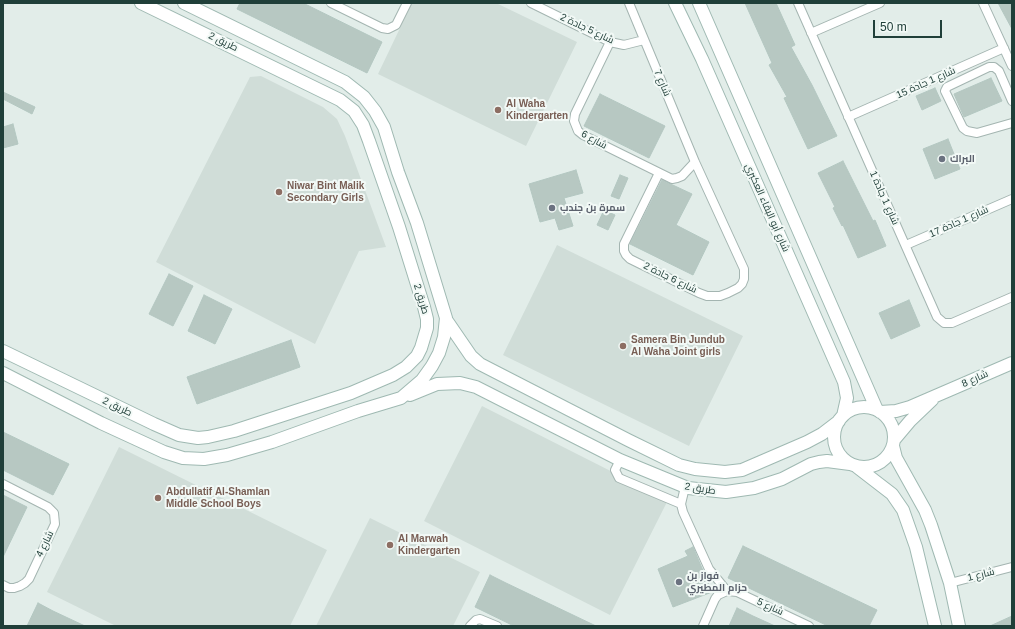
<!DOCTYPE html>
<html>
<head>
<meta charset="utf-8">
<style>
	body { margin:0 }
	#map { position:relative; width:1015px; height:629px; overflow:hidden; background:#e2ede9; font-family:Helvetica,sans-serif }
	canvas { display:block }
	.frame { position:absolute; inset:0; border:4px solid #203f39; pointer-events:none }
	.scale { position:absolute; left:873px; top:20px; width:69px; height:18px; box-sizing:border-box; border:2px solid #203f39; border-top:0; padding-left:5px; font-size:12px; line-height:14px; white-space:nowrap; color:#203f39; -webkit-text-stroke:3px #f2f9f6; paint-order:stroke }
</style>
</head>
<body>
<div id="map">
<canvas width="1015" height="629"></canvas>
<div class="frame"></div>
<div class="scale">50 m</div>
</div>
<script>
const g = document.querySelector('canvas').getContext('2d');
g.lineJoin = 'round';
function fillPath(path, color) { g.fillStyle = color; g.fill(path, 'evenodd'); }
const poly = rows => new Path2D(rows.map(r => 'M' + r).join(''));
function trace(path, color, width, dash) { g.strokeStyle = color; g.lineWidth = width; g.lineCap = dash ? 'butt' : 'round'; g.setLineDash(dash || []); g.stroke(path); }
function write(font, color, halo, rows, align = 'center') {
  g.font = font + ' Helvetica,Cairo,sans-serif'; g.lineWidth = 4; g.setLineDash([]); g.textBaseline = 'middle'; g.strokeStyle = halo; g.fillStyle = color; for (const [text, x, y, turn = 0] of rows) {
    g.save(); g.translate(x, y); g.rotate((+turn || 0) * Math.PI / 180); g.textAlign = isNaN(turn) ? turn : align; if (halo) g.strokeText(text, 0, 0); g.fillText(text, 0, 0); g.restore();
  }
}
fillPath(poly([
	[412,3,496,3,577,42,526,146,378,74],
	[261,76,323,107,337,119,345,136,386,247,359,251,315,344,156,262,250,77],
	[557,245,743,336,689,446,503,355],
	[482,406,668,500,610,615,424,521],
	[119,447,327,550,290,626,116,626,47,592],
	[370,518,480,572,453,626,316,626]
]), '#d0ddd8');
const building = poly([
	[240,3,303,3,382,42,367,73,237,9,240,3],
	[745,3,776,3,795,45,791,47,812,85,837,136,808,149,784,98,787,97,769,65,772,63,745,3],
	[998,3,1012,3,1012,29,998,3],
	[991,78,1002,101,964,117,954,94,991,78],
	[935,88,941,101,922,110,916,96,935,88],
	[3,92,35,107,32,114,3,99,3,92],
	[600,94,665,126,649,158,584,126,600,94],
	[13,124,18,144,3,148,3,127,13,124],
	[948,139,960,169,935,179,923,149,948,139],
	[843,161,873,221,875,220,886,246,858,258,843,225,842,226,833,208,835,207,818,173,843,161],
	[576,170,583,193,564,198,573,226,559,230,555,218,540,222,529,184,576,170],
	[620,175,628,178,619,199,611,196,620,175],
	[662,180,692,194,676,225,709,242,693,275,630,244,662,180],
	[604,210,615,215,608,230,597,225,604,210],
	[169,274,193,286,173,326,149,314,169,274],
	[204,295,232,309,215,344,188,331,204,295],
	[909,300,920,326,891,339,879,313,909,300],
	[291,340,300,367,197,404,187,377,291,340],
	[3,432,69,464,53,495,3,470,3,432],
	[3,495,27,507,3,557,3,495],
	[743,546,877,610,869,626,828,626,728,578,743,546],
	[693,547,712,592,673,607,658,569,688,556,685,551,693,547],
	[490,575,506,583,596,626,514,626,475,607,490,575],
	[38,603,53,611,85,626,27,626,38,603],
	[737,608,753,616,775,626,729,626,737,608],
	[1012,616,1012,626,990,626,1012,616]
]);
fillPath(building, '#b7c8c2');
trace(building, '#b3c7c1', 1);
const street = poly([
	[331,3,382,28,388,29,396,25,407,3],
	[531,3,610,42,624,45,644,40],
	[629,3,695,162,744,269,744,279,742,284,738,288,728,293,720,296,707,296,699,293,630,259,626,255,624,251,624,244,659,173],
	[798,3,937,317,944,323,952,323,1012,297],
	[983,3,1012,66],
	[811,33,880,3],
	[610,42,575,114,574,121,578,131,583,135,672,179,677,178,682,176,695,162],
	[1012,101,999,71,994,67,989,67,947,87,945,91,963,128,967,131,977,133,1012,123],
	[848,117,1004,48],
	[906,245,1012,199],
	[620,460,615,470,619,478,681,504],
	[3,484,48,507,54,513,55,524,29,579,25,583,20,586,14,588,9,588,3,585],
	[685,487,681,504,683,512,709,569,727,591],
	[950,583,1012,567],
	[470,626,476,620,480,619,497,626],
	[703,626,715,599,718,595,727,591,737,592,809,626]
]);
const secondary = poly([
	[675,3,702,59,844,382,847,398,843,416],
	[699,3,877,410],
	[447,321,471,356,480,364,628,440,679,465,695,469,725,472,742,470,807,442,822,434,839,421],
	[3,351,154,424,179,435,198,438,208,437,234,431,351,393,393,375,406,367,417,356,421,348,427,328,427,319,424,307,399,227,369,141,363,125,354,111,340,100,141,3],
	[3,373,101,423,164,452,183,458,204,459,227,455,272,442,358,411,401,398,422,380,432,366,439,353,444,337,446,318,417,223,398,172,384,127,375,111,364,97,345,82,184,3],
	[410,395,437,384,460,383,476,387,620,460,688,488,726,492,754,488,782,479,811,464,819,462,827,461,850,464],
	'834 437a30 30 0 1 1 60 0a30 30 0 1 1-60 0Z',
	[880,412,896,411,910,407,1012,363],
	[894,440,910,421,932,400],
	[893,446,896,458,925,510,931,525,950,583,959,626],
	[857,467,892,494,903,510,916,547,935,626]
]);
trace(street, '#a4b5b1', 10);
trace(secondary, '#9fb9b2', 14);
trace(street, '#fff', 8);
trace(secondary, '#fff', 12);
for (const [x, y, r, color] of [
	[498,110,4,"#8d6e63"],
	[942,159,4,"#6b7280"],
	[279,192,4,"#8d6e63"],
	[552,208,4,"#6b7280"],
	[623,346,4,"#8d6e63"],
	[158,498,4,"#8d6e63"],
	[390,545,4,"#8d6e63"],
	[679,582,4,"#6b7280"]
]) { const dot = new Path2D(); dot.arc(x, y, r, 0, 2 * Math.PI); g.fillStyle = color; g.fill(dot); trace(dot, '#f2f9f6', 1.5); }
write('10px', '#203f39', '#f2f9f6', [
	["شارع 5 جادة 2",587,29,25],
	["طريق 2",223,42,26],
	["شارع 7",662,83,67],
	["شارع 1 جادة 15",926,83,-24],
	["شارع 6",594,140,29],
	["شارع 1 جادة 1",884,198,66],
	["شارع أبو البقاء العكبري",767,208,66],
	["شارع 1 جادة 17",959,222,-24],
	["شارع 6 جادة 2",670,278,26],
	["طريق 2",421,299,73],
	["شارع 8",975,379,-24],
	["طريق 2",117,407,26],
	["طريق 2",700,489,9],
	["شارع 4",45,544,-64],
	["شارع 1",981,575,-14],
	["شارع 5",770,607,25]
]);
write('bold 10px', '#785e54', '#f2f9f6', [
	["Al Waha",506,104],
	["Kindergarten",506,116],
	["Niwar Bint Malik",287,186],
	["Secondary Girls",287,198],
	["Samera Bin Jundub",631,340],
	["Al Waha Joint girls",631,352],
	["Abdullatif Al-Shamlan",166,492],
	["Middle School Boys",166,504],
	["Al Marwah",398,539],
	["Kindergarten",398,551]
], 'left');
write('bold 10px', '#5b616d', '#f2f9f6', [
	["البراك",950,159],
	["سمرة بن جندب",560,208],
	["فواز بن",687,576],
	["حزام المطيري",687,588]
], 'left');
</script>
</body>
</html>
